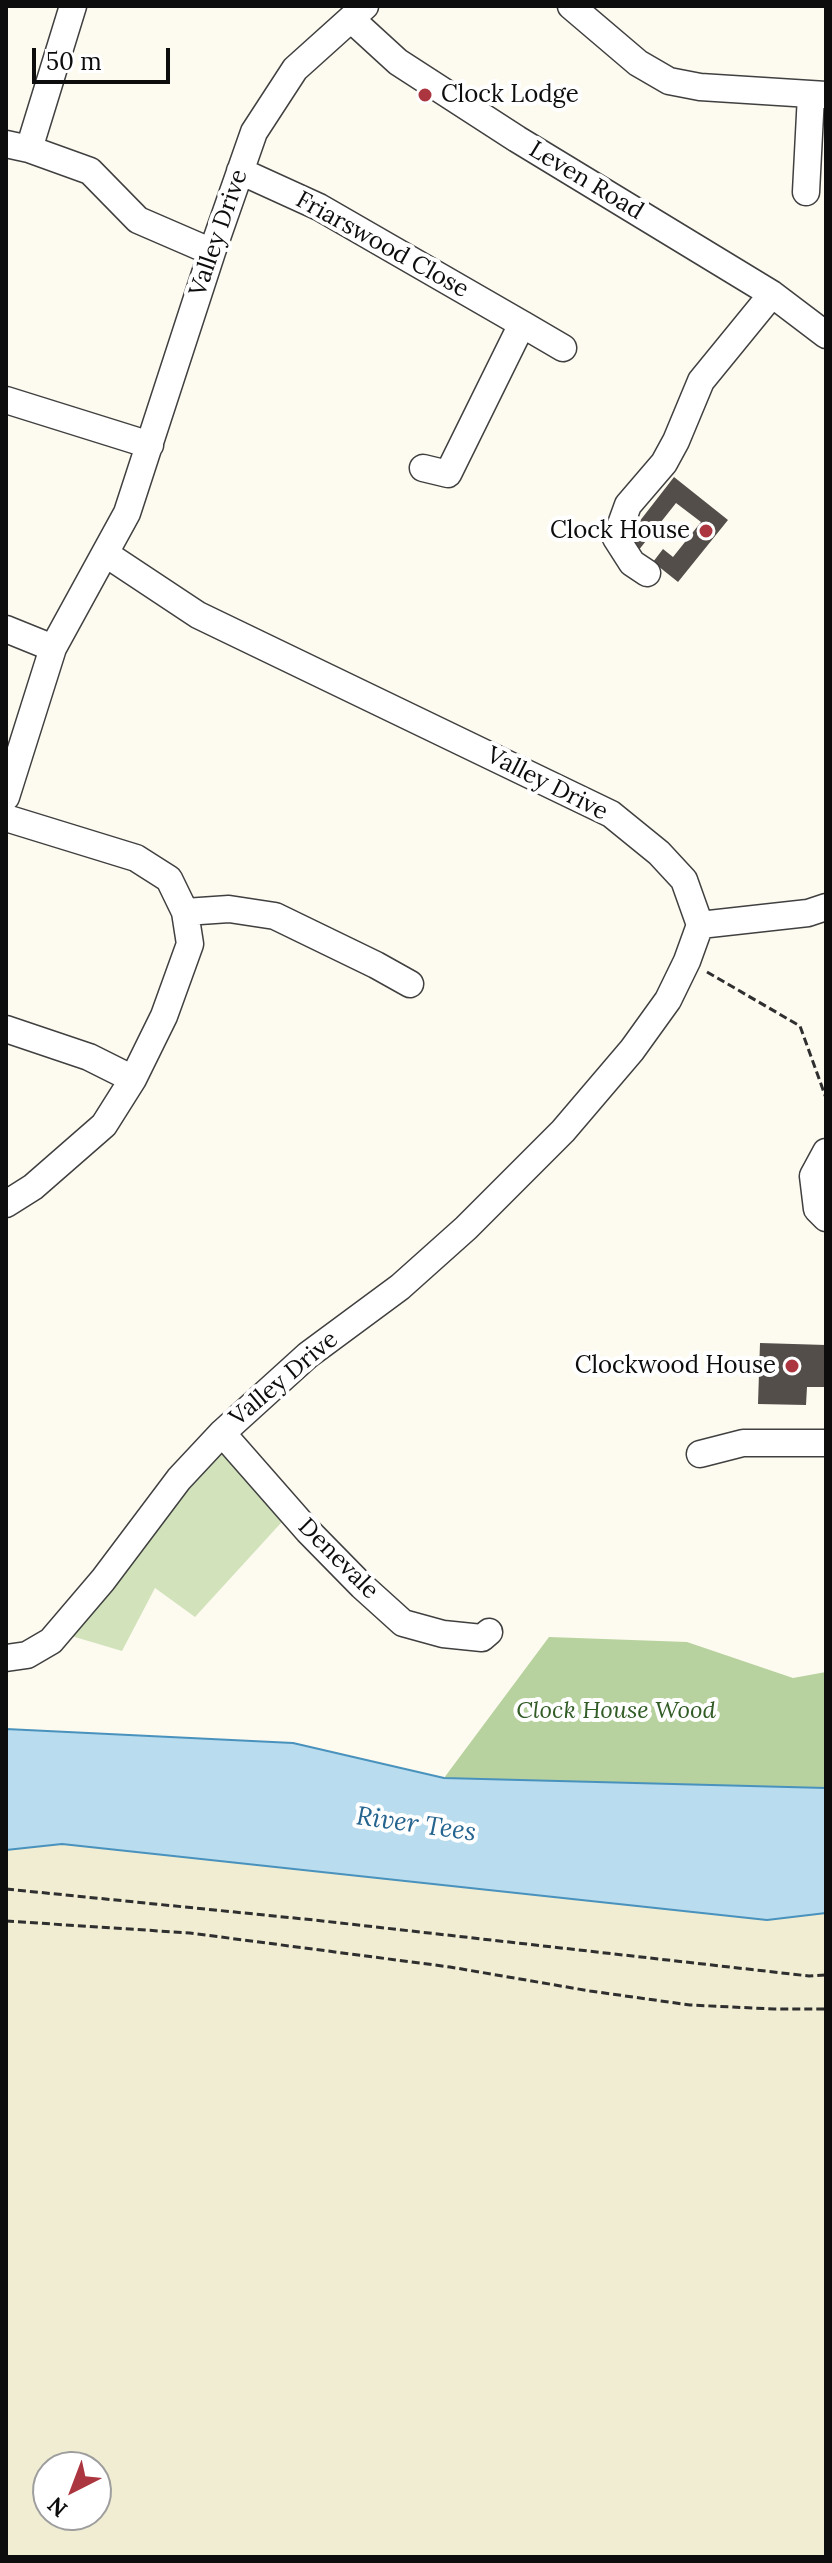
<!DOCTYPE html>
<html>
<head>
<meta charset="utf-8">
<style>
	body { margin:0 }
	#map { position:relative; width:832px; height:2563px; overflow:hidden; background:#fdfaef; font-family:Lora,serif }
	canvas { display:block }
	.frame { position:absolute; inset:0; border:8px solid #0d0d0d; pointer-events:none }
	.north { position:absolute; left:32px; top:2451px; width:80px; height:80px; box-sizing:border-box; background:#fff; border:2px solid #9e9e9e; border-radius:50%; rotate:222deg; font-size:22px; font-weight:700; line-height:32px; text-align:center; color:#0d0d0d }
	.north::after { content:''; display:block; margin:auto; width:28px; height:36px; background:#ac363f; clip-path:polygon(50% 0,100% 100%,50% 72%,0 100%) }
	.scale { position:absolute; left:32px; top:48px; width:138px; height:36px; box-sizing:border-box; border:4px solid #0d0d0d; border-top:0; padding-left:10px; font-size:24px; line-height:28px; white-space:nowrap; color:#0d0d0d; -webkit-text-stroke:6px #fff; paint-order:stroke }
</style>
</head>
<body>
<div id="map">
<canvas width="832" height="2563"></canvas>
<div class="frame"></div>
<div class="north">N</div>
<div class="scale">50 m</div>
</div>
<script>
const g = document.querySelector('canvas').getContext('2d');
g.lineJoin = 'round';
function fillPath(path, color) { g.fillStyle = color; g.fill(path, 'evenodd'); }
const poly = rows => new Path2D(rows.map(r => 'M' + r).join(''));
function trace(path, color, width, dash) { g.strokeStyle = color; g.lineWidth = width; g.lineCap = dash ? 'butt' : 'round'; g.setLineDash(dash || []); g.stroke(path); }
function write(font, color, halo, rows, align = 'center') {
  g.font = font + ' Lora,serif'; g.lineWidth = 8; g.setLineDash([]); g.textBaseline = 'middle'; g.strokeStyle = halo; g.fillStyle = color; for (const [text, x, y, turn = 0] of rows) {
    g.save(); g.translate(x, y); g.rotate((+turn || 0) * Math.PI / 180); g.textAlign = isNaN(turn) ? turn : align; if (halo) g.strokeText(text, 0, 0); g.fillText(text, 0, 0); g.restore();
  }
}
fillPath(poly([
	[62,1844,767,1920,826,1913,826,2557,6,2557,6,1850],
	[48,2467,96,2467,96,2515,48,2515]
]), '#f0edd2');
fillPath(poly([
	[222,1433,291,1512,195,1617,155,1588,122,1651,58,1632]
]), '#d2e3bc');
fillPath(poly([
	[549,1637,687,1642,793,1678,826,1672,826,1788,444,1778]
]), '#b7d29e');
const water = poly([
	[6,1729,293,1743,444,1778,826,1788,826,1913,767,1920,62,1844,6,1850,6,1729]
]);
fillPath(water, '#b9dcee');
trace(water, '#4992bd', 2);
fillPath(poly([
	[674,477,728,520,678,582,653,562,663,549,673,557,701,522,676,503,638,551,625,540],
	[760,1343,826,1345,826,1387,807,1387,806,1405,758,1404]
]), '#544e4b');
const minor = poly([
	[571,6,638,63,669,81,700,87,826,95],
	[351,19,398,62,517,139,772,294,826,335],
	[6,144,29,149,90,171,138,220,212,252],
	[29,149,73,6],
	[240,171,319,207,522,324,448,474,423,468],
	[806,192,811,95],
	[522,324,563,348],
	[6,400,150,445],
	[647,573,632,563,616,538,628,505,664,463,676,441,701,381,772,294],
	[6,629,53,648],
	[6,797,53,648,127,513,212,252,254,132,295,69,365,6],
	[6,818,136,858,169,879,185,912,190,944,164,1016,133,1079,104,1125,33,1187,6,1204],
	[185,912,229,909,275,916,376,965,410,984],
	[700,925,808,913,826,907],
	[6,1029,89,1057,133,1079],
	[826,1152,813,1176,817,1209,826,1218],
	[222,1433,308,1531,362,1586,403,1623,443,1634,482,1638,489,1632],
	[700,1454,743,1443,826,1443],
	[6,1658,27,1655,51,1641,103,1580,179,1479,222,1433,308,1355,400,1287,466,1228,563,1131,632,1050,668,1000,687,961,700,925,684,880,659,853,611,814,198,615,106,554]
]);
trace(minor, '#404040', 29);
trace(poly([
	[707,972,800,1026,826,1098],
	[6,1889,314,1920,809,1976,826,1975],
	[6,1921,190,1933,450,1967,590,1991,690,2005,774,2009,826,2009]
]), '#2f2f2f', 3, [8, 4]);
trace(minor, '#fff', 26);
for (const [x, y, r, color] of [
	[425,95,8,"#ac363f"],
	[706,531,8,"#ac363f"],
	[792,1366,8,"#ac363f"]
]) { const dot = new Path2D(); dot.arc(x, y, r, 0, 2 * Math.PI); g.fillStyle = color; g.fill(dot); trace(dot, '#fff', 3); }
write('24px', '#0d0d0d', '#fff', [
	["Clock Lodge",441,95,"left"],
	["Clock House",690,531],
	["Clockwood House",776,1366]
], 'right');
write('24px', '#0d0d0d', '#fff', [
	["Leven Road",586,181,31],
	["Valley Drive",219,233,-71],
	["Friarswood Close",382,245,29],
	["Valley Drive",547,784,27],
	["Valley Drive",284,1379,-40],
	["Denevale",338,1559,45]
]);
write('italic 24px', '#325c25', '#fff', [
	["Clock House Wood",616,1711]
]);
write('italic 26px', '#25648f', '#fff', [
	["River Tees",416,1825,8]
]);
</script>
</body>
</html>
